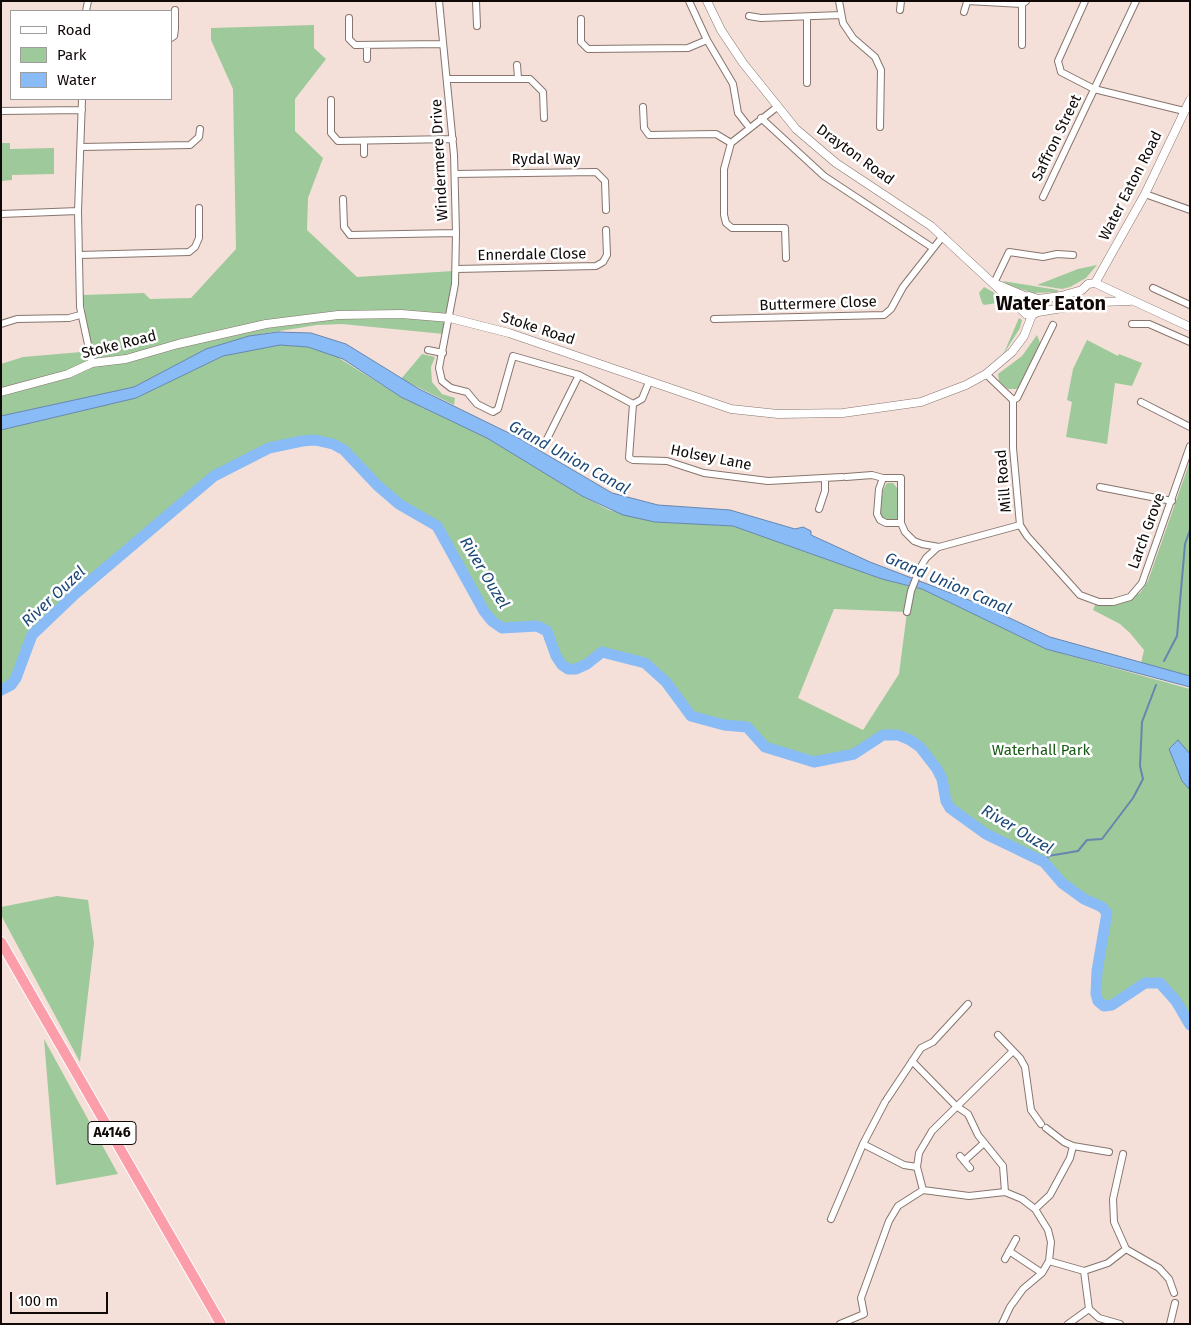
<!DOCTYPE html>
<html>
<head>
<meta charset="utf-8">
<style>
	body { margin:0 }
	#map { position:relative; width:1191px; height:1325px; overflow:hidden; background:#f4e0d8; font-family:"Fira Sans",sans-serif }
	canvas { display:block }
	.frame { position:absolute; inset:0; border:2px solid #100907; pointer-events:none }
	.legend { position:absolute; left:10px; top:10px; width:162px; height:90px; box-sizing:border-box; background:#fff; border:1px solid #9f9d9c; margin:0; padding:6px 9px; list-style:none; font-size:15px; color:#100907 }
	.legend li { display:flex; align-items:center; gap:10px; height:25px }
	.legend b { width:25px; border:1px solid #9f9d9c }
	.scale { position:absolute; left:10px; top:1292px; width:98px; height:22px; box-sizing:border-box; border:2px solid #100907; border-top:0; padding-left:6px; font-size:15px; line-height:18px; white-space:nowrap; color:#100907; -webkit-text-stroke:4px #fff; paint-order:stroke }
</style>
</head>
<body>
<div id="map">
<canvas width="1191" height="1325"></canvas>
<div class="frame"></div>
<ul class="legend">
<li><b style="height:6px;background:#fff"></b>Road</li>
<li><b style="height:14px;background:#9ec99a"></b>Park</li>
<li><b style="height:14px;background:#89bbf6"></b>Water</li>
</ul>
<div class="scale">100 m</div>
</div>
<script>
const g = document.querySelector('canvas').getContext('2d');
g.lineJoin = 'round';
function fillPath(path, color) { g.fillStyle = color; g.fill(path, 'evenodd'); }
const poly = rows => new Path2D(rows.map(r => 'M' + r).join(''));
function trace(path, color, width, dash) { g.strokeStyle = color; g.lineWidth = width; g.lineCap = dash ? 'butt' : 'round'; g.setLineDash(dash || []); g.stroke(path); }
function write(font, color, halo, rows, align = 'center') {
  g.font = font + ' "Fira Sans",sans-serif'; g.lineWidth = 5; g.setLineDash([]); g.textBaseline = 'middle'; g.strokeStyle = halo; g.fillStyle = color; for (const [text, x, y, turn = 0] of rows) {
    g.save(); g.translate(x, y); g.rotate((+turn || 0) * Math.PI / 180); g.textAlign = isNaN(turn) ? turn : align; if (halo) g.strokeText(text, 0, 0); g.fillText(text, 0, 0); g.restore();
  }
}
fillPath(poly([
	[314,25,314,48,326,59,295,99,295,131,323,158,308,198,307,230,357,277,453,271,444,334,342,324,317,325,249,336,206,349,134,387,1,416,1,364,23,357,93,351,86,322,83,295,144,293,150,299,191,298,236,249,233,89,211,40,211,28],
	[1,143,10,143,10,149,54,148,54,174,12,175,12,180,1,181],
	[1097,265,1086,278,1070,287,1062,289,1037,285,1078,269],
	[1003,281,1058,290,1058,292,1033,293,1008,285],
	[984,287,993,292,1004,302,984,305,982,303,979,293],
	[1019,318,1022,320,1020,328,1003,355],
	[1037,335,1040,343,1020,386,1016,389,1008,389,999,381,998,374,1022,356],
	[1087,340,1118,356,1119,354,1142,363,1132,386,1115,383,1107,444,1066,437,1072,402,1067,400,1073,369],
	[280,345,308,347,334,355,401,397,487,438,582,496,609,510,655,522,733,526,882,579,922,589,1046,649,1190,689,1190,1025,1176,1001,1160,983,1145,983,1112,1005,1104,1006,1098,1001,1096,994,1097,971,1106,913,1102,907,1084,899,1062,883,1044,862,986,834,950,808,946,801,942,779,937,769,920,747,910,740,898,735,883,735,854,754,814,762,765,747,747,727,724,725,691,716,666,682,645,663,602,652,587,664,576,669,568,669,556,656,547,631,537,626,502,628,492,621,484,611,437,526,399,504,377,485,344,450,333,444,315,440,302,441,269,448,214,476,75,594,32,635,16,678,11,685,1,690,1,430,136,398,223,356],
	[834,609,907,612,899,674,863,730,798,698],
	[422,354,435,357,431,367,432,382,442,394,455,398,454,405,401,379],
	[1190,461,1190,676,1141,663,1144,650,1130,633,1120,624,1093,610,1095,605,1115,605,1140,593,1148,581],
	[887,483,893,483,897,488,897,520,886,521,879,514,883,490],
	[57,896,88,900,94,943,80,1062,1,915,1,907],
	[44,1039,118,1174,56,1185]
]), '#9ec99a');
const water = poly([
	[278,332,311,333,346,344,419,389,515,436,612,493,658,505,730,510,795,529,803,527,811,531,811,535,870,562,982,605,1050,637,1190,676,1190,687,1046,649,922,589,882,579,733,526,655,522,623,515,582,496,487,438,401,397,343,359,308,347,280,345,223,356,136,398,1,430,1,416,134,387,206,349,249,336,278,332],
	[1178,740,1190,754,1189,789,1182,781,1169,749,1178,740]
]);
fillPath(water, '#89bbf6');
trace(water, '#6586ae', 1);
trace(poly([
	[1164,661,1177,636,1185,544,1190,530],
	[1046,866,1048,856,1078,851,1087,840,1102,839,1133,798,1143,779,1140,766,1142,722,1156,685]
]), '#6586ae', 2);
trace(poly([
	[1,690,11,685,16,678,32,635,75,594,214,476,269,448,302,441,315,440,333,444,344,450,377,485,399,504,437,526,484,611,492,621,502,628,537,626,547,631,556,656,562,665,568,669,576,669,587,664,602,652,645,663,666,682,691,716,724,725,747,727,765,747,814,762,854,754,883,735,898,735,910,740,920,747,937,769,942,779,946,801,950,808,986,834,1044,862,1062,883,1084,899,1102,907,1107,913,1097,971,1096,994,1098,1001,1104,1006,1112,1005,1145,983,1160,983,1176,1001,1190,1025]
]), '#89bbf6', 11);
const minor = poly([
	[439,1,454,155,456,233,455,284,439,368,442,381,451,388,467,392,477,404,493,412,498,409,513,356,579,375,633,404,642,399,649,382],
	[476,1,477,26],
	[689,1,707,40,733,84,738,113,749,127],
	[839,1,843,23,853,38,875,57,881,70,880,127],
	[967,1,1022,4,1026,1],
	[1085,1,1058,61,1061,72,1094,89,1184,111],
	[1022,4,1022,45],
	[900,10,901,1],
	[86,11,88,1],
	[964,12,967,2],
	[749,16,761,18,841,15],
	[807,17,807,83],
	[349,18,349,39,355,45,443,44],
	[581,19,581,42,588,49,688,48,707,40],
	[171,38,174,36,175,29,175,10],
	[367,59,367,45],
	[517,65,518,78],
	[447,79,530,79,543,92,544,118],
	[82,99,78,211,80,307,92,363],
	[331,100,331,133,338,141,453,139],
	[643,107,644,128,649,135,716,134,731,143],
	[777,107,731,143,724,169,724,215,726,223,732,228,785,228,786,258],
	[1,111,82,110],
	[761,118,824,176,933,248],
	[364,141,364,154],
	[81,147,190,145,199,137,200,129],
	[455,174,596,172,605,181,606,210],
	[1145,194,1190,210],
	[1043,197,1136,1],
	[343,199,344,227,350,235,456,233],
	[1,214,78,211],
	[79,255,189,252,195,247,199,238,199,208],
	[456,269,596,266,603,262,607,255,606,230],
	[994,283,1009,252,1043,257,1057,254,1073,255],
	[1153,288,1190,305],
	[714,319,884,315,891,309,903,287,943,236],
	[1,324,17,319,69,318,80,315],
	[1132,324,1149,324,1190,342],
	[428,350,443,353],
	[986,374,1013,400,1013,448,1020,525,1027,536,1080,595,1099,602,1113,602,1130,597,1142,583,1190,446],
	[1013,400,1017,398,1053,325],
	[1141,402,1190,427],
	[633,404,629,458,633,460,667,461,704,473,768,481,842,477],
	[547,439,579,375],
	[846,477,872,475,883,478],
	[1100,487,1172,501],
	[819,509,825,491,825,478],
	[901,523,886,523,880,520,877,514,879,489,883,478,901,478,901,523,905,532,914,541,922,544,939,547,1020,525],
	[907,612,911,591,920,568,926,558,938,547],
	[998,1035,1020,1058,1025,1067,1031,1110,1041,1124],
	[912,1061,956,1106,968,1114,978,1135,1003,1166,1005,1192],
	[887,1099,921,1048,933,1042,968,1004],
	[1046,1128,1064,1142,1073,1146,1109,1152],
	[863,1144,885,1102],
	[1123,1154,1113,1199,1114,1222,1126,1249,1159,1268,1169,1279,1174,1293],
	[960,1156,970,1168],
	[964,1161,984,1143],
	[923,1190,917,1167,919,1153,932,1131,1013,1051],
	[1035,1209,1050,1195,1070,1158,1073,1146],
	[831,1219,863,1144,904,1165,917,1167],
	[1009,1251,1042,1273],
	[1005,1259,1016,1239],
	[1049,1261,1084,1271,1108,1263,1126,1249],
	[1084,1271,1089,1309,1099,1318,1120,1324],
	[840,1324,864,1314,861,1298,889,1221,898,1206,923,1190,969,1196,1005,1192,1022,1199,1035,1209,1048,1230,1051,1242,1049,1261,1042,1273,1023,1289,1010,1307,1002,1324],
	[1068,1324,1089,1309],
	[1170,1324,1175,1303]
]);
const tertiary = poly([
	[707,1,721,30,743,63,796,129,836,163,931,226,1026,314,1032,315,1038,312,1099,302,1130,301],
	[1095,283,1145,194,1190,100],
	[996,284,1027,297],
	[1022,308,1024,299,1029,296,1038,299,1061,296,1082,290,1088,284,1095,283,1190,327],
	[1,392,68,374,92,363,126,359,178,344,266,324,338,315,401,314,450,318,509,333,731,409,778,414,843,413,921,402,966,385,986,374,1012,352,1024,336,1032,315]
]);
const trunk = poly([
	[1,942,221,1324]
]);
trace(minor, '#87756e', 8);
trace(tertiary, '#87756e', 9);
trace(trunk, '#fff', 12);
trace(minor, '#fff', 6);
trace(tertiary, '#fff', 8);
trace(trunk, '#fc9eaa', 10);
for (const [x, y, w] of [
	[112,1133,48]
]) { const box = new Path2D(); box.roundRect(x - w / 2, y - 11.5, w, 23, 4); g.fillStyle = '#fff'; g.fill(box); trace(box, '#100907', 1); }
write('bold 14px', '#100907', null, [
	["A4146",112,1133]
]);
write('15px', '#100907', '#fff', [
	["Saffron Street",1057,138,-64],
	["Drayton Road",855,155,36],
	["Windermere Drive",440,160,-93],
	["Rydal Way",546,160],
	["Water Eaton Road",1131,186,-63],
	["Ennerdale Close",532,255,-1],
	["Buttermere Close",818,304,-2],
	["Stoke Road",538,329,18],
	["Stoke Road",119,345,-14],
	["Holsey Lane",711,458,11],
	["Mill Road",1004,481,-95],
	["Larch Grove",1147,531,-70]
]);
write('15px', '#165b13', '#fff', [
	["Waterhall Park",1041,751]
]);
write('italic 16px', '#1b4776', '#fff', [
	["Grand Union Canal",569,458,29],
	["River Ouzel",484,573,59],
	["Grand Union Canal",948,584,23],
	["River Ouzel",54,597,-43],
	["River Ouzel",1017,830,31]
]);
write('bold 20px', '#100907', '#fff', [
	["Water Eaton",1051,304]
]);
</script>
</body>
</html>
